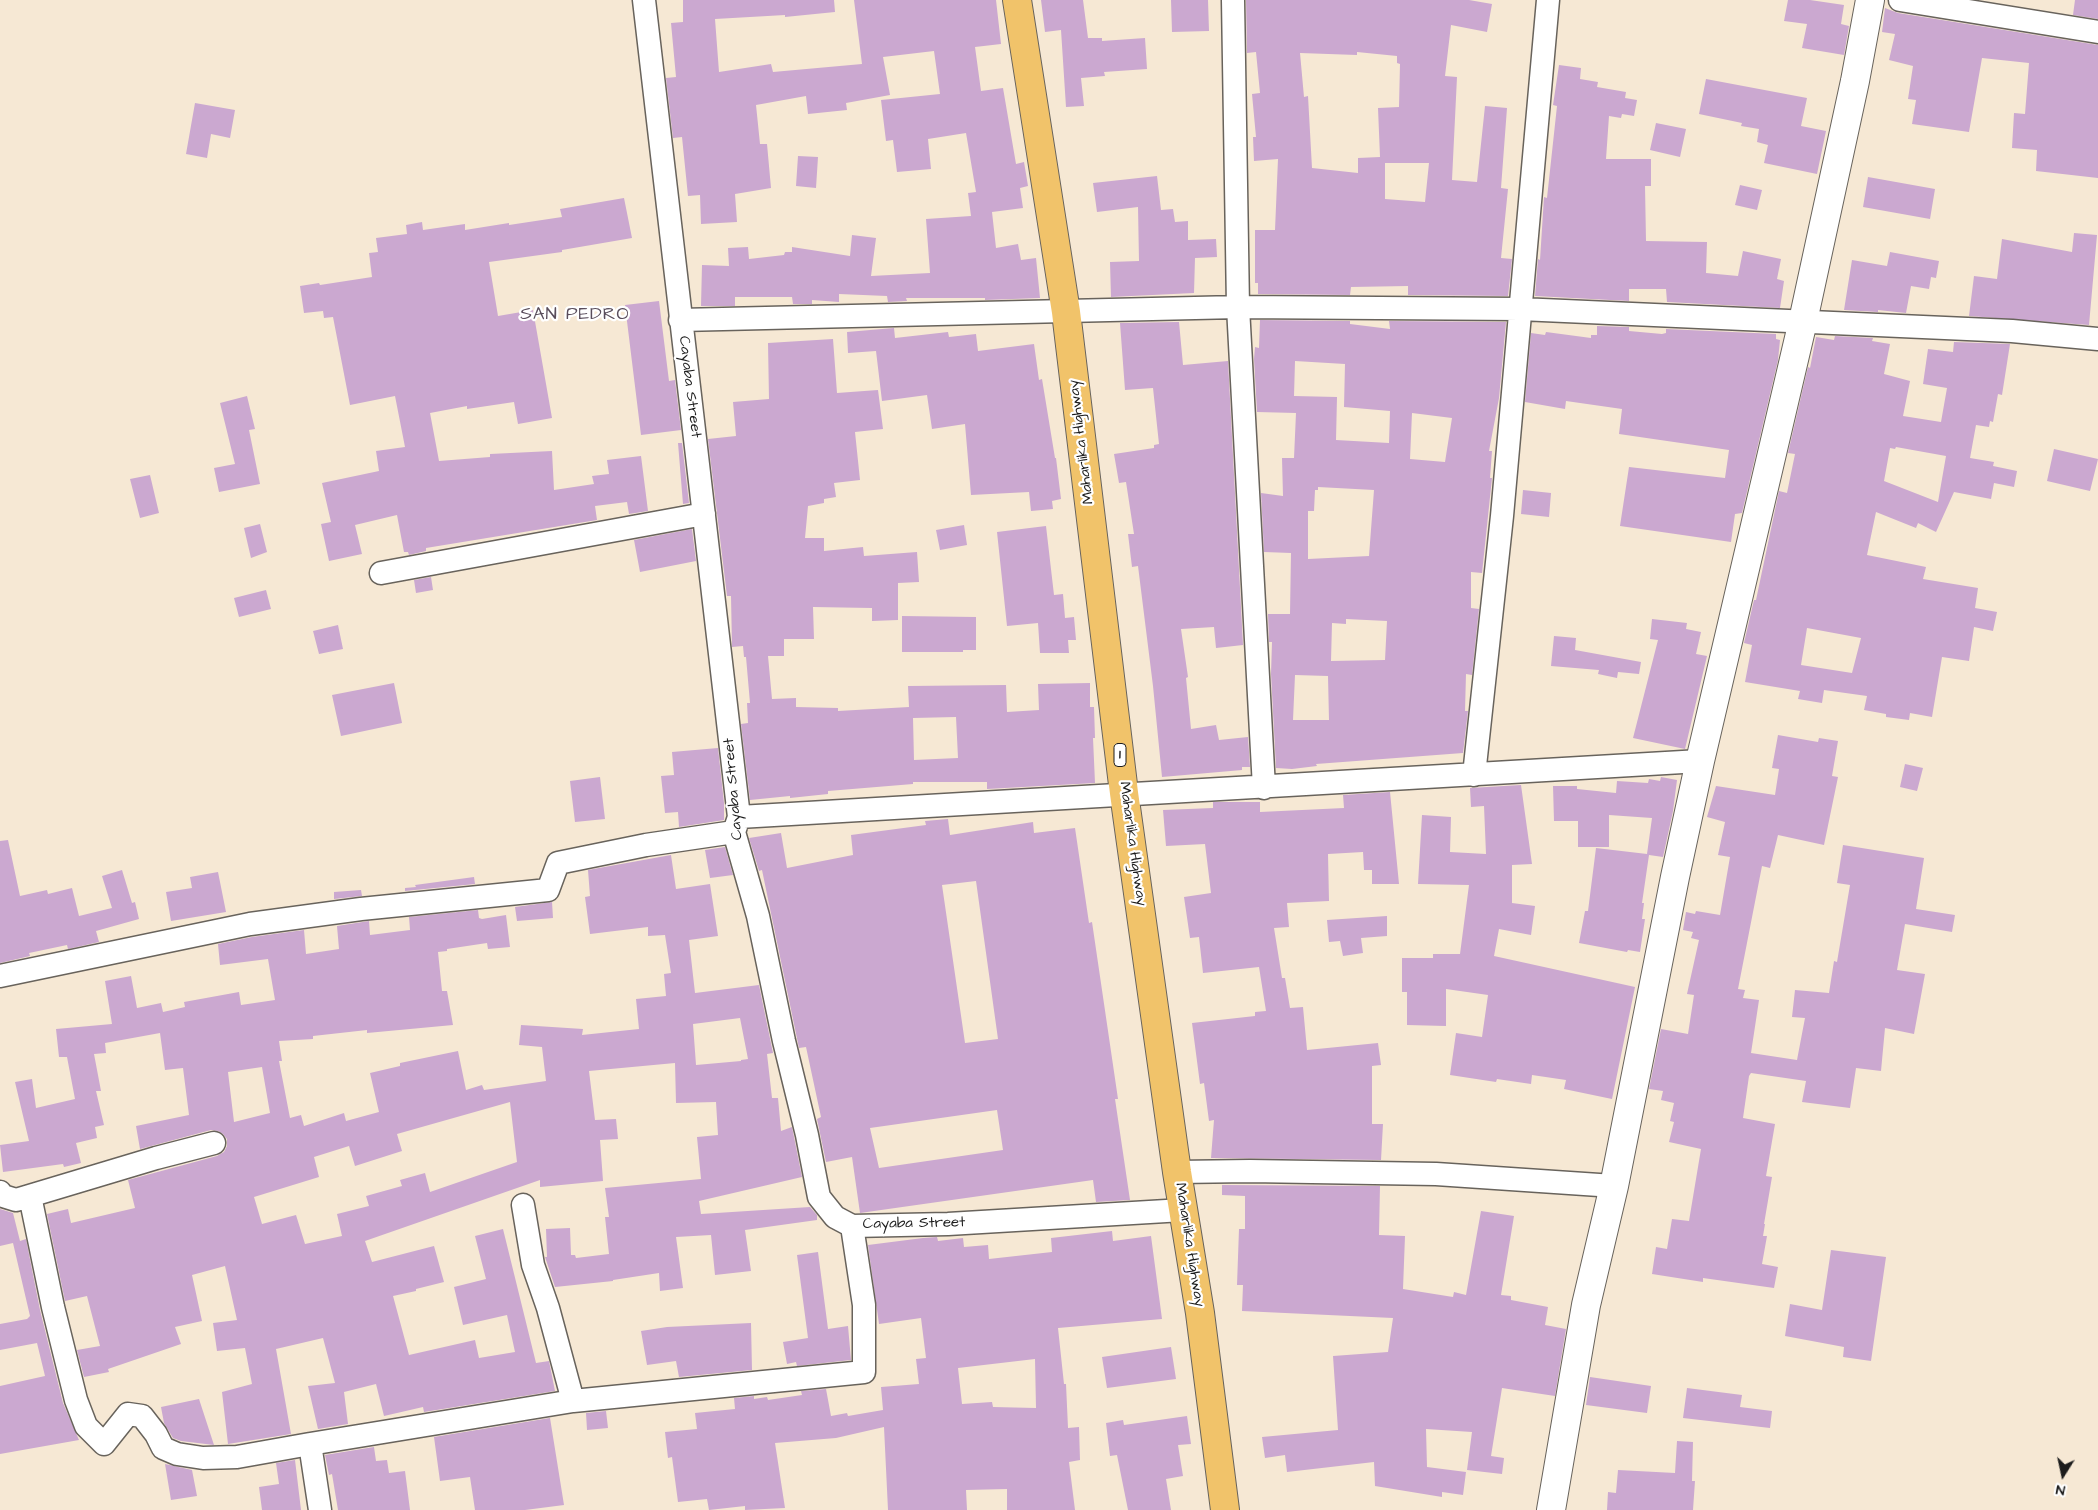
<!DOCTYPE html>
<html>
<head>
<meta charset="utf-8">
<style>
	body { margin:0 }
	#map { position:relative; width:2098px; height:1510px; overflow:hidden; background:#f6e8d4; font-family:"Architects Daughter",sans-serif }
	canvas { display:block }
	.north { position:absolute; left:2038px; top:1450px; width:50px; height:50px; -webkit-text-stroke:4px #fff; paint-order:stroke; rotate:190deg; font-size:14px; font-weight:700; line-height:20px; text-align:center; color:#1c1c1c }
	.north::after { content:''; display:block; margin:auto; width:18px; height:22px; background:#1c1c1c; clip-path:polygon(50% 0,100% 100%,50% 72%,0 100%) }
</style>
</head>
<body>
<div id="map">
<canvas width="2098" height="1510"></canvas>
<div class="north">N</div>
</div>
<script>
const g = document.querySelector('canvas').getContext('2d');
g.lineJoin = 'round';
function fillPath(path, color) { g.fillStyle = color; g.fill(path, 'evenodd'); }
const poly = rows => new Path2D(rows.map(r => 'M' + r).join(''));
function trace(path, color, width, dash) { g.strokeStyle = color; g.lineWidth = width; g.lineCap = dash ? 'butt' : 'round'; g.setLineDash(dash || []); g.stroke(path); }
function write(font, color, halo, rows, align = 'center') {
  g.font = font + ' "Architects Daughter",sans-serif'; g.lineWidth = 4.5; g.setLineDash([]); g.textBaseline = 'middle'; g.strokeStyle = halo; g.fillStyle = color; for (const [text, x, y, turn = 0] of rows) {
    g.save(); g.translate(x, y); g.rotate((+turn || 0) * Math.PI / 180); g.textAlign = isNaN(turn) ? turn : align; if (halo) g.strokeText(text, 0, 0); g.fillText(text, 0, 0); g.restore();
  }
}
fillPath(poly([
	[683,0,834,0,835,12,785,17,785,15,715,19,719,72,771,64,773,72,862,64,854,0,996,0,1001,44,975,47,981,91,1003,88,1016,164,1024,162,1028,186,1020,188,1023,208,992,212,996,248,1018,244,1021,260,1036,258,1040,298,985,300,985,298,906,298,907,301,888,302,887,296,839,294,839,302,812,300,812,304,793,304,792,297,735,297,735,306,701,306,702,265,729,266,728,248,748,247,749,259,784,255,785,252,792,252,792,247,850,256,852,235,876,238,871,276,930,273,926,219,971,216,968,193,976,192,966,133,928,139,931,169,897,172,893,140,886,141,881,100,940,94,934,51,883,57,890,95,846,103,847,110,808,114,806,96,756,105,760,144,767,144,771,188,735,194,737,222,701,224,700,195,688,196,682,137,673,138,666,78,676,77,671,23,683,22],
	[1041,0,1083,0,1088,38,1102,38,1102,41,1145,38,1147,69,1104,72,1105,76,1081,78,1084,106,1066,107,1061,30,1045,32],
	[1171,0,1208,0,1209,31,1172,32],
	[1246,0,1469,0,1492,4,1487,32,1451,25,1445,76,1457,77,1452,180,1477,182,1485,106,1507,108,1501,188,1508,189,1501,258,1512,259,1508,296,1408,295,1408,286,1351,287,1350,295,1258,294,1258,283,1255,283,1255,230,1275,230,1278,159,1254,161,1253,137,1256,137,1252,94,1260,93,1256,52,1247,53],
	[1357,52,1397,56,1397,63,1400,64,1399,107,1378,108,1380,157,1358,158,1358,173,1312,168,1308,96,1304,97,1300,53,1357,55],
	[1385,163,1429,163,1425,202,1385,199],
	[1788,0,1810,0,1844,5,1841,24,1849,26,1844,55,1802,48,1807,24,1784,21],
	[2075,0,2098,0,2098,19,2073,15],
	[1885,8,1898,13,2098,45,2098,178,2036,171,2037,150,2012,148,2014,113,2025,114,2029,63,1982,58,1969,132,1912,124,1916,100,1908,99,1913,66,1889,60,1895,34,1882,32],
	[1559,65,1581,68,1580,79,1598,82,1597,87,1626,92,1625,98,1637,100,1634,116,1622,114,1621,118,1609,116,1606,159,1651,159,1651,186,1645,186,1646,241,1707,242,1706,273,1738,276,1743,251,1781,259,1777,279,1784,281,1780,308,1667,302,1666,289,1629,289,1629,301,1535,296,1538,259,1540,260,1544,197,1547,198,1557,106,1553,105],
	[1706,79,1807,98,1801,126,1826,131,1817,174,1764,163,1768,145,1757,142,1759,129,1741,126,1742,123,1699,114],
	[195,103,235,110,230,138,211,134,207,158,186,154],
	[1656,123,1686,129,1680,157,1650,150],
	[798,156,818,157,816,188,796,186],
	[1157,176,1161,210,1173,209,1175,222,1188,221,1188,240,1216,239,1217,257,1195,258,1194,293,1111,297,1110,262,1139,261,1138,207,1097,212,1093,183],
	[1868,177,1935,189,1930,219,1863,207],
	[1740,185,1762,190,1757,210,1735,205],
	[624,198,632,238,562,250,562,252,489,262,498,316,533,310,552,418,518,424,514,402,467,409,467,406,430,413,439,461,490,457,490,454,552,451,554,490,594,484,592,476,609,474,607,460,641,456,648,511,629,514,627,502,595,506,597,520,426,548,426,551,409,555,408,552,404,552,397,515,355,525,362,554,329,561,321,524,331,522,322,483,379,471,376,451,405,447,395,396,350,405,333,317,324,318,323,311,304,313,300,286,319,283,320,285,372,277,369,253,378,252,376,238,407,234,406,225,422,222,423,230,465,224,465,230,509,223,509,225,562,217,560,209],
	[2074,233,2097,235,2089,325,1969,316,1974,276,1997,279,2002,239,2072,252],
	[1890,252,1939,261,1936,278,1931,277,1929,289,1911,286,1906,313,1878,310,1878,312,1844,310,1852,260,1887,266],
	[659,301,669,381,675,380,681,430,641,435,625,305],
	[1260,320,1350,321,1350,324,1390,329,1389,321,1506,322,1499,398,1489,451,1492,451,1490,478,1492,478,1482,573,1471,572,1471,608,1479,609,1472,675,1466,674,1465,711,1468,711,1463,753,1316,764,1317,766,1292,769,1276,768,1271,674,1272,642,1269,642,1268,614,1290,614,1291,553,1264,552,1261,493,1283,496,1282,458,1294,458,1296,413,1257,412,1254,359,1255,347,1259,348],
	[1295,361,1345,364,1344,407,1390,411,1389,443,1336,440,1337,397,1294,396],
	[1412,413,1452,418,1445,462,1410,459],
	[1318,487,1374,490,1369,556,1308,559,1308,511,1314,511,1315,490,1318,490],
	[1346,619,1387,621,1385,660,1331,661,1332,623,1346,624],
	[1295,675,1328,676,1329,720,1293,720],
	[1179,322,1183,365,1228,361,1243,645,1216,648,1214,627,1181,629,1188,677,1186,678,1191,729,1216,725,1219,740,1248,737,1250,767,1242,767,1242,770,1162,777,1153,686,1138,566,1132,567,1128,534,1134,534,1126,482,1119,483,1114,454,1154,448,1154,445,1159,444,1153,388,1125,390,1120,323],
	[1597,326,1629,327,1629,331,1662,334,1666,333,1666,329,1776,334,1776,339,1780,340,1778,360,1742,513,1735,514,1731,542,1620,526,1629,467,1725,478,1729,450,1619,434,1622,409,1566,401,1565,409,1525,402,1531,333,1545,335,1546,332,1591,338,1591,335,1597,335],
	[894,328,895,338,948,332,949,337,976,334,978,351,1034,344,1039,380,1042,379,1055,458,1056,458,1061,499,1052,501,1053,509,1031,511,1029,492,971,495,965,424,932,429,927,395,882,401,876,351,848,353,847,332],
	[1835,336,1873,338,1872,341,1890,344,1884,374,1910,381,1903,416,1941,422,1947,388,1923,384,1928,349,1953,352,1954,342,2010,344,2002,395,1998,394,1993,422,1990,421,1989,427,1976,425,1970,458,1994,462,1993,466,2017,471,2014,487,1994,483,1991,499,1954,492,1936,532,1918,523,1916,528,1876,512,1867,555,1926,567,1923,579,1978,588,1975,608,1997,612,1993,631,1974,627,1969,661,1942,657,1932,717,1910,713,1909,720,1886,717,1886,714,1864,710,1867,696,1824,690,1822,703,1798,699,1800,691,1745,682,1752,645,1744,643,1754,600,1756,600,1779,491,1787,493,1795,454,1788,453,1808,367,1810,368,1816,337,1834,340],
	[1896,447,1946,456,1938,502,1884,481,1890,448,1895,449],
	[1807,628,1861,638,1852,673,1801,665],
	[833,339,837,393,878,390,883,429,855,432,860,480,834,483,836,497,824,499,824,503,808,506,805,538,824,538,824,551,863,547,864,556,917,552,919,582,898,583,898,620,872,621,872,608,813,607,814,639,784,639,784,656,768,656,772,699,796,698,796,707,838,708,838,711,909,707,908,686,1006,685,1007,712,1039,710,1038,684,1090,683,1090,707,1094,707,1095,738,1093,738,1095,783,987,789,987,782,913,782,913,784,828,791,828,794,790,798,790,796,750,800,741,724,748,723,747,703,750,703,746,657,744,657,743,646,732,647,731,596,727,596,708,439,736,436,733,402,769,399,768,343],
	[956,717,958,758,914,760,913,718],
	[247,396,255,429,249,430,260,484,219,492,214,468,235,464,220,403],
	[678,443,682,443,689,503,683,504],
	[2054,449,2098,459,2090,491,2047,481],
	[150,475,159,513,140,518,130,479],
	[1523,490,1551,493,1549,517,1521,514],
	[260,524,267,552,251,558,244,528],
	[964,525,967,545,940,550,936,530],
	[1046,526,1054,595,1063,594,1065,618,1074,617,1076,640,1068,640,1069,653,1040,653,1038,623,1007,626,997,532],
	[692,529,696,561,640,572,634,540],
	[431,577,433,590,416,593,414,580],
	[266,590,271,609,239,617,234,598],
	[902,616,976,617,976,650,963,650,963,652,902,652],
	[1652,619,1687,623,1686,629,1701,632,1696,654,1707,656,1685,749,1633,738,1658,640,1650,639],
	[338,625,343,649,319,654,313,631],
	[1554,636,1576,638,1575,650,1641,662,1639,674,1618,672,1617,678,1598,674,1599,670,1551,666],
	[394,683,402,723,341,736,332,695],
	[1778,735,1818,742,1819,738,1838,741,1832,776,1838,777,1824,845,1778,835,1770,868,1762,866,1738,989,1745,990,1743,998,1759,1000,1751,1053,1797,1060,1805,1018,1792,1017,1795,990,1829,993,1834,961,1837,962,1850,885,1837,883,1843,845,1924,858,1916,909,1955,915,1952,932,1905,924,1897,970,1925,974,1914,1034,1885,1028,1881,1071,1856,1068,1850,1108,1802,1102,1806,1081,1751,1073,1749,1076,1743,1118,1775,1124,1766,1176,1772,1177,1764,1224,1765,1224,1763,1236,1767,1236,1762,1264,1778,1267,1774,1288,1703,1278,1703,1282,1652,1274,1656,1247,1667,1249,1672,1219,1689,1221,1701,1149,1669,1142,1674,1122,1670,1121,1674,1103,1661,1100,1663,1091,1649,1089,1661,1029,1688,1034,1694,995,1687,994,1699,940,1691,938,1693,932,1683,930,1686,912,1695,914,1696,911,1720,915,1730,857,1718,855,1725,822,1707,817,1716,786,1775,795,1779,769,1772,768],
	[718,748,724,803,724,820,679,827,678,812,665,813,661,776,674,775,672,752],
	[1905,764,1923,768,1917,791,1900,787],
	[600,777,605,819,575,822,570,781],
	[1661,777,1677,780,1673,811,1663,857,1649,855,1642,903,1644,903,1642,919,1645,919,1640,952,1628,950,1627,952,1579,943,1585,911,1588,911,1596,848,1647,854,1652,818,1609,815,1609,847,1578,847,1578,821,1554,821,1553,786,1577,786,1577,789,1616,793,1617,781,1648,783,1649,779,1660,781],
	[1521,785,1532,864,1512,865,1512,903,1535,906,1531,935,1499,929,1494,956,1635,987,1612,1099,1564,1089,1566,1080,1532,1075,1531,1084,1497,1079,1496,1082,1450,1075,1456,1033,1482,1037,1488,995,1446,989,1446,1026,1407,1025,1407,992,1402,992,1402,958,1433,958,1433,954,1460,954,1469,885,1418,884,1422,815,1451,817,1450,852,1486,854,1484,806,1471,807,1470,788],
	[1390,792,1399,884,1372,884,1372,870,1364,870,1363,852,1328,854,1329,901,1287,903,1289,927,1274,928,1282,978,1285,978,1290,1008,1303,1007,1307,1050,1378,1043,1381,1065,1372,1066,1372,1124,1383,1124,1381,1160,1211,1158,1214,1120,1209,1121,1204,1083,1200,1084,1192,1023,1255,1016,1255,1012,1266,1011,1259,967,1203,973,1199,937,1190,938,1184,897,1211,893,1205,844,1166,846,1163,810,1213,808,1213,802,1260,802,1260,812,1344,808,1343,795],
	[948,819,950,835,1033,822,1034,833,1075,828,1089,923,1092,922,1118,1099,1115,1099,1130,1200,1096,1202,1093,1180,860,1213,852,1157,826,1162,817,1119,821,1117,806,1047,799,1048,762,870,759,871,749,838,781,833,787,868,853,855,851,835,926,825,925,821],
	[976,881,998,1039,965,1043,942,885],
	[997,1110,1003,1150,879,1168,870,1128],
	[8,840,20,896,47,890,48,894,72,888,79,916,112,908,102,876,122,870,132,903,135,902,139,919,96,931,99,942,68,949,67,945,29,953,30,956,0,963,0,841],
	[725,847,733,875,710,878,705,850],
	[671,855,676,889,710,884,718,936,689,940,695,993,759,985,773,1053,767,1054,772,1098,778,1098,781,1131,792,1127,802,1177,699,1201,701,1214,810,1207,817,1215,817,1220,745,1230,751,1271,715,1275,711,1235,676,1237,683,1288,660,1291,659,1273,613,1280,613,1281,555,1287,545,1257,547,1257,546,1229,570,1228,571,1255,575,1255,576,1258,609,1254,605,1217,609,1217,605,1188,701,1179,697,1137,718,1135,716,1102,676,1103,675,1063,589,1071,595,1120,616,1119,618,1139,600,1140,603,1181,540,1187,540,1180,365,1241,372,1262,434,1246,444,1282,416,1289,416,1291,393,1296,409,1355,475,1340,479,1358,515,1352,507,1315,463,1325,454,1287,486,1279,475,1236,503,1229,536,1363,549,1361,555,1391,424,1412,423,1407,384,1416,376,1384,344,1392,348,1424,318,1429,308,1386,335,1383,323,1338,276,1349,291,1434,228,1444,222,1392,252,1384,245,1348,217,1351,213,1323,237,1320,225,1266,192,1275,202,1321,175,1327,181,1344,108,1369,109,1372,84,1377,77,1350,100,1346,87,1296,65,1301,47,1214,68,1209,71,1223,135,1208,128,1180,217,1156,224,1152,227,1146,227,1139,223,1134,218,1131,211,1130,140,1149,136,1126,189,1115,183,1068,165,1070,160,1033,105,1043,106,1053,94,1054,101,1091,96,1091,104,1125,95,1127,97,1138,76,1143,81,1163,64,1167,63,1164,3,1172,0,1145,29,1141,15,1082,32,1079,36,1108,75,1099,67,1057,59,1057,56,1029,112,1024,105,981,131,976,137,1008,161,1003,163,1012,185,1007,184,1002,239,992,241,1005,275,1000,268,959,220,965,218,944,252,937,304,930,306,954,339,949,337,926,369,921,370,935,410,930,409,917,478,910,479,918,482,919,506,915,510,947,488,949,487,943,447,949,447,951,438,952,442,991,447,991,453,1025,367,1033,367,1030,313,1036,313,1039,279,1041,282,1061,279,1061,290,1118,301,1115,304,1126,344,1113,346,1121,379,1112,370,1073,400,1066,400,1063,458,1051,466,1090,482,1085,484,1090,546,1081,542,1047,519,1045,521,1025,583,1029,582,1035,639,1029,636,999,666,996,664,974,671,973,665,935,648,936,648,927,590,934,585,897,590,896,588,870],
	[740,1018,748,1059,741,1060,741,1061,696,1065,693,1024],
	[262,1067,270,1113,234,1122,228,1072],
	[510,1102,517,1162,430,1192,425,1173,400,1180,402,1186,366,1196,369,1206,337,1214,342,1236,305,1244,296,1215,262,1224,254,1197,319,1177,314,1157,349,1146,355,1166,402,1151,397,1134],
	[218,872,226,912,171,921,166,892,192,888,190,877],
	[474,877,475,884,405,891,405,888,416,887,415,885],
	[361,890,362,896,334,899,334,892],
	[552,902,553,918,517,921,515,907],
	[1387,916,1387,936,1361,938,1363,953,1343,956,1340,941,1329,942,1327,920],
	[1222,1185,1380,1186,1379,1235,1405,1236,1403,1289,1453,1297,1454,1292,1466,1295,1481,1211,1514,1216,1501,1295,1511,1296,1511,1300,1548,1307,1545,1325,1566,1329,1555,1396,1502,1388,1491,1456,1504,1458,1502,1474,1467,1470,1472,1432,1426,1429,1427,1467,1466,1472,1463,1495,1442,1492,1442,1497,1375,1486,1374,1462,1287,1472,1285,1455,1265,1458,1262,1437,1338,1430,1333,1356,1388,1352,1393,1318,1242,1311,1243,1285,1237,1285,1239,1229,1245,1229,1245,1196,1222,1195],
	[0,1209,13,1213,20,1241,26,1239,40,1310,63,1403,79,1440,0,1454,0,1386,45,1376,37,1343,0,1350,0,1324,27,1319,30,1316,13,1243,0,1246],
	[1112,1231,1113,1241,1151,1236,1162,1319,1058,1328,1064,1384,1066,1384,1068,1428,1079,1427,1080,1460,1069,1462,1075,1510,1007,1510,1007,1489,966,1490,967,1510,888,1510,884,1427,836,1438,775,1443,785,1508,745,1510,745,1506,709,1510,707,1499,678,1502,672,1457,668,1458,665,1432,697,1429,695,1413,735,1409,734,1398,754,1396,754,1399,767,1397,768,1400,802,1395,801,1391,826,1389,831,1416,847,1413,848,1416,883,1410,881,1387,919,1384,916,1359,926,1358,921,1318,879,1324,868,1245,923,1238,937,1237,938,1241,963,1238,964,1247,988,1245,989,1259,1052,1252,1051,1238],
	[1035,1359,1036,1408,993,1407,992,1402,962,1404,958,1368],
	[1831,1250,1886,1257,1871,1361,1843,1357,1844,1347,1785,1336,1790,1304,1822,1310],
	[818,1252,828,1329,848,1326,851,1360,797,1366,796,1362,787,1364,783,1342,808,1338,797,1255],
	[751,1323,752,1370,679,1377,676,1361,647,1365,641,1331,667,1327],
	[1171,1347,1176,1379,1107,1388,1102,1357],
	[1590,1377,1651,1386,1647,1413,1586,1405],
	[1687,1388,1742,1395,1740,1407,1772,1411,1770,1428,1683,1418],
	[199,1399,214,1445,181,1441,173,1438,164,1423,161,1407],
	[606,1411,608,1428,587,1430,586,1413],
	[1187,1416,1191,1444,1178,1445,1183,1476,1166,1479,1171,1510,1128,1510,1117,1455,1110,1456,1106,1423,1123,1420,1124,1425],
	[550,1418,564,1505,525,1510,475,1510,470,1477,440,1481,434,1437],
	[1677,1441,1693,1442,1692,1481,1695,1481,1693,1510,1607,1510,1608,1492,1616,1493,1618,1470,1675,1473],
	[374,1447,376,1461,387,1460,389,1473,405,1471,410,1510,338,1510,332,1474,329,1475,325,1455],
	[295,1460,301,1510,262,1510,259,1487,279,1484,276,1463],
	[165,1464,192,1470,197,1496,171,1500]
]), '#cba8d0');
const minor = poly([
	[644,0,739,817,734,832,758,916,784,1041,807,1135,819,1197,835,1217,852,1226,948,1224,1183,1210],
	[1233,0,1238,307,1264,788],
	[1900,0,2098,32],
	[680,320,1238,307,1520,309,2012,331,2098,339],
	[381,573,704,514],
	[1474,775,1502,516,1548,0],
	[739,817,1700,761],
	[0,976,250,924,361,909,548,890,558,863,646,845,734,832],
	[1177,1172,1250,1171,1436,1174,1614,1186],
	[0,1192,3,1196,16,1200,156,1158,214,1143],
	[30,1196,53,1307,76,1400,86,1426,104,1444,128,1414,142,1416,156,1434,163,1448,177,1454,203,1458,237,1457,310,1444],
	[523,1205,533,1265,548,1308,573,1401],
	[320,1510,310,1444,573,1401,864,1372,864,1305,852,1226]
]);
const tertiary = poly([
	[1551,1510,1586,1305,1614,1186,1675,877,1700,761,1803,321,1855,81,1870,0]
]);
const primary = poly([
	[1017,0,1066,312,1124,793,1177,1172,1200,1313,1225,1510]
]);
trace(minor, '#68635c', 25);
trace(tertiary, '#68635c', 30);
trace(primary, '#68635c', 30);
trace(minor, '#fff', 22);
trace(tertiary, '#fff', 28);
trace(primary, '#f1c36a', 28);
for (const [x, y, w] of [
	[1120,755,12]
]) { const box = new Path2D(); box.roundRect(x - w / 2, y - 11.5, w, 23, 4); g.fillStyle = '#fff'; g.fill(box); trace(box, '#1c1c1c', 1); }
write('bold 14px', '#1c1c1c', null, [
	["1",1120,755]
]);
write('15px', '#1c1c1c', '#fff', [
	["Cayaba Street",689,387,83],
	["Maharlika Highway",1082,442,-97],
	["Cayaba Street",734,789,-95],
	["Maharlika Highway",1132,844,82],
	["Cayaba Street",914,1224,-1],
	["Maharlika Highway",1189,1245,81]
]);
g.letterSpacing = '1px';
write('18px', '#594d5b', '#fff', [
	["SAN PEDRO",575,315]
]);
g.letterSpacing = '0px';
</script>
</body>
</html>
